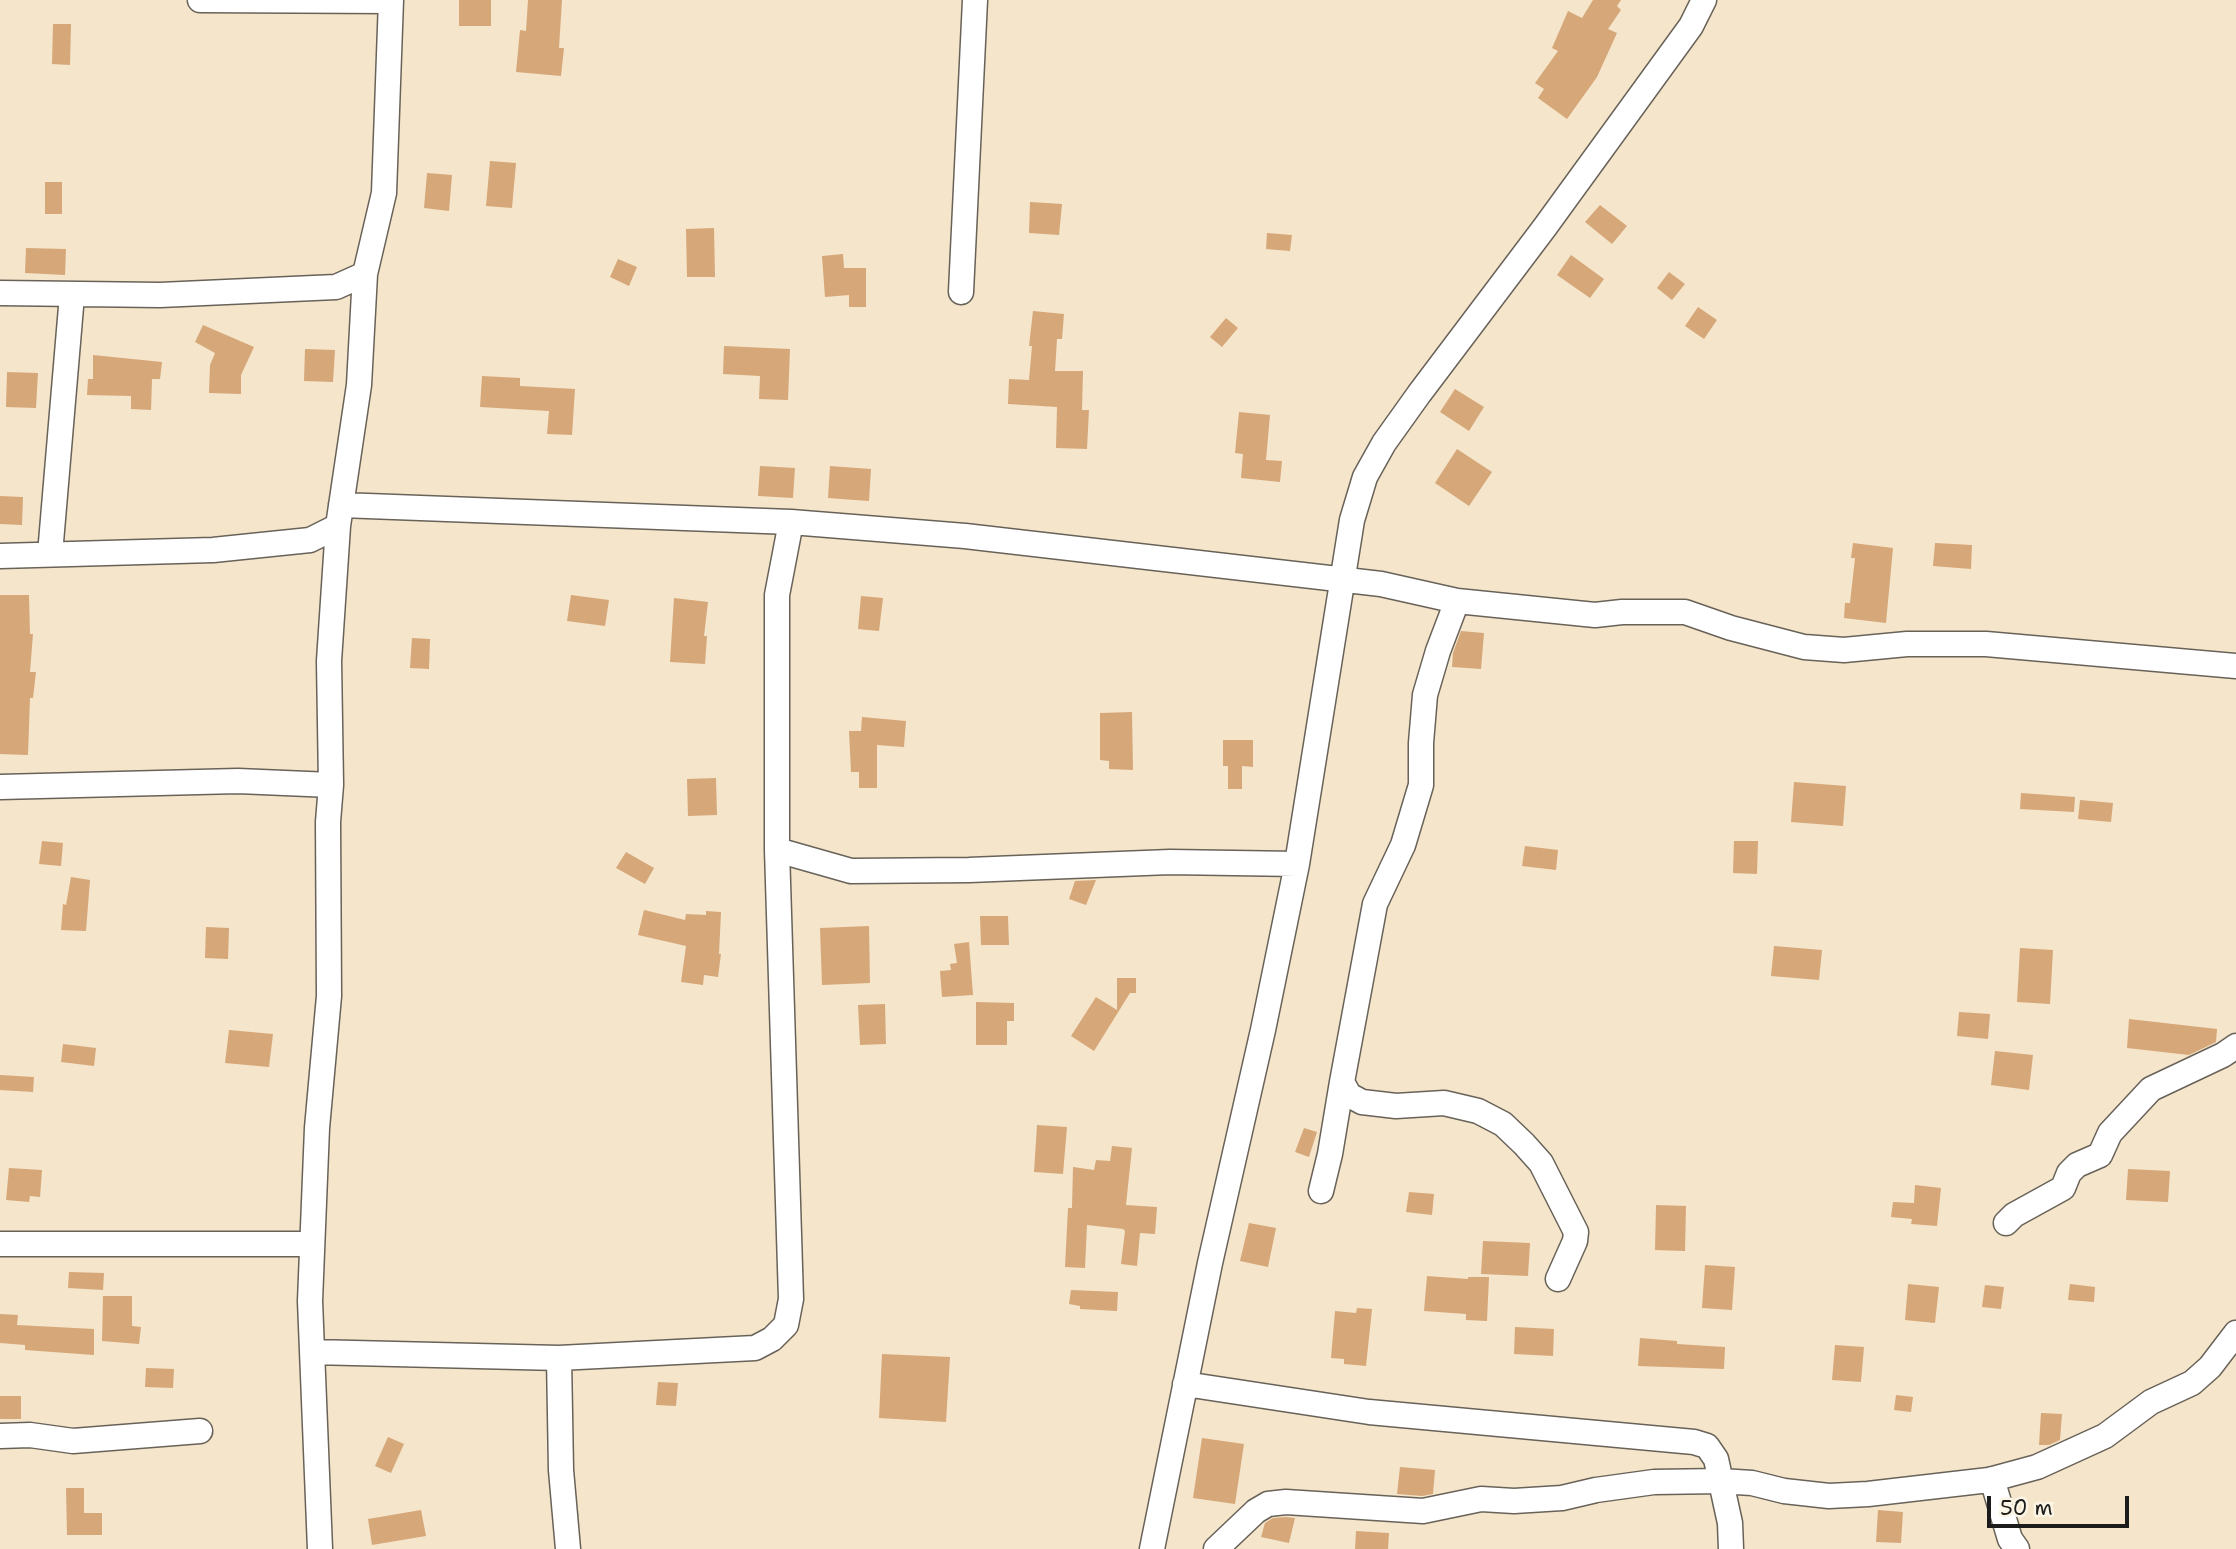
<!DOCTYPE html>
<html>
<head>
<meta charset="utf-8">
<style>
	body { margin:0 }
	#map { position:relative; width:2236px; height:1549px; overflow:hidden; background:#f5e5ca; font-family:"Shantell Sans",sans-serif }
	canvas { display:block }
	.scale { position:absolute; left:1987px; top:1496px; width:142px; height:32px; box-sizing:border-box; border:4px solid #1c1c1c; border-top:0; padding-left:9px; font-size:21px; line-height:24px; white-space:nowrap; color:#1c1c1c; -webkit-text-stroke:5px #fcf5e5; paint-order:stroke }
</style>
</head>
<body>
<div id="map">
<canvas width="2236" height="1549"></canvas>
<div class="scale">50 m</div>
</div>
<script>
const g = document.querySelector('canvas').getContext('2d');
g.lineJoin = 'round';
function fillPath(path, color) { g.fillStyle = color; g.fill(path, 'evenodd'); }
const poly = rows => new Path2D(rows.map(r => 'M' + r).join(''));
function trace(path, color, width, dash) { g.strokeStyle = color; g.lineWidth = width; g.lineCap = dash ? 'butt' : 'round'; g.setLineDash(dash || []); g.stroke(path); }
fillPath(poly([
	[459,0,491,0,491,26,459,26],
	[528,0,562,0,559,48,564,48,561,76,516,72,520,30,526,31],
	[1593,0,1621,0,1617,6,1621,10,1608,29,1617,33,1597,77,1567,119,1538,98,1544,89,1535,83,1558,51,1552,48,1568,11,1582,18],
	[53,24,71,24,70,65,52,64],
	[490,161,516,163,512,208,486,206],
	[427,173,452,175,449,211,424,208],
	[45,182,62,182,62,214,45,214],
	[1030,202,1062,204,1059,235,1029,233],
	[1600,205,1627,226,1612,244,1585,222],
	[714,228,715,277,687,277,686,229],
	[1267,233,1292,235,1290,251,1266,249],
	[26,248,66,249,65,275,25,273],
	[843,254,844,268,866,268,866,307,849,307,849,295,825,297,822,256],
	[1571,255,1604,279,1590,298,1557,275],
	[618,259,637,267,629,286,610,277],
	[1669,272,1685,284,1672,300,1657,288],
	[1698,307,1717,320,1704,339,1685,326],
	[1033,311,1064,314,1062,339,1057,339,1055,371,1083,371,1082,410,1089,410,1087,449,1056,448,1057,407,1008,404,1009,379,1029,380,1032,346,1029,346],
	[1226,318,1238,328,1222,347,1210,337],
	[203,325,254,347,241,375,241,394,209,393,210,365,215,353,195,342],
	[724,346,790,349,788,400,759,399,760,376,723,374],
	[305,349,335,350,333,382,304,381],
	[93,355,162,362,160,379,152,379,151,410,131,409,131,396,87,395,88,379,93,379],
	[7,372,38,373,36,408,6,407],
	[482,376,520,378,520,386,575,389,572,435,547,434,549,411,480,407],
	[1455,389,1484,407,1469,431,1440,412],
	[1239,412,1270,415,1266,460,1282,461,1280,482,1241,478,1243,454,1235,453],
	[1457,449,1492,472,1469,506,1435,483],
	[760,466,795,468,793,498,758,496],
	[830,466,871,469,869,501,828,498],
	[0,496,23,497,22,525,0,524],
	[1853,543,1893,548,1886,623,1844,618,1845,603,1850,603,1855,558,1851,558],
	[1935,543,1972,545,1971,569,1933,566],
	[0,595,29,595,30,634,33,634,30,672,36,672,33,698,30,698,28,755,0,754],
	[571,595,609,600,605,626,567,621],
	[861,596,883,598,879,631,858,629],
	[674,598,708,602,704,636,707,636,705,664,670,662],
	[1461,631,1484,633,1481,669,1452,667,1453,653],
	[412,638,430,639,429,669,410,668],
	[1132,712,1133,770,1109,769,1109,761,1100,760,1100,713],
	[862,717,906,721,904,747,877,745,877,788,859,788,859,772,851,772,849,731,861,731],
	[1223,740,1253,740,1253,767,1242,766,1242,789,1228,789,1228,766,1223,766],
	[716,778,717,815,688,816,687,779],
	[1794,782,1846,786,1843,826,1791,822],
	[2021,793,2075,797,2074,812,2020,809],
	[2080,800,2113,803,2111,822,2078,819],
	[42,841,63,843,61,866,39,864],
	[1734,841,1758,841,1757,874,1733,873],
	[1525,846,1558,850,1556,870,1522,866],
	[626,852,654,868,645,884,616,868],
	[71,877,90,880,86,931,61,930,63,904,66,905],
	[1096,880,1086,905,1069,899,1075,881],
	[644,910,685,920,686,914,706,915,706,911,721,912,719,954,721,954,718,977,704,975,703,985,681,982,686,946,638,935],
	[980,916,1008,916,1009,945,981,945],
	[869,926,870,983,822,985,820,928],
	[206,927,229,928,228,959,205,958],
	[969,942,973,995,942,997,940,971,951,970,950,964,957,963,954,944],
	[1774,946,1822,950,1819,980,1771,976],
	[2020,948,2053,950,2050,1004,2017,1002],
	[1117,978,1136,978,1136,993,1130,993,1094,1051,1071,1036,1096,997,1117,1010],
	[976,1002,1014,1003,1014,1021,1007,1021,1007,1045,976,1045],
	[885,1004,886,1044,860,1045,858,1005],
	[1959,1012,1990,1014,1988,1039,1957,1036],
	[2129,1019,2217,1029,2216,1042,2189,1055,2127,1048],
	[229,1030,273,1034,269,1067,225,1063],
	[63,1044,96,1048,94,1066,61,1062],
	[1995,1051,2033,1055,2029,1090,1991,1085],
	[0,1075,34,1077,33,1092,0,1090],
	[1037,1125,1067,1127,1063,1174,1034,1172],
	[1304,1128,1317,1132,1309,1157,1295,1152],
	[1112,1146,1132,1148,1126,1205,1157,1207,1155,1234,1140,1233,1137,1266,1121,1264,1125,1231,1123,1229,1087,1225,1085,1268,1065,1267,1068,1208,1072,1208,1073,1167,1094,1170,1096,1160,1110,1161],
	[9,1168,42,1170,40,1197,30,1196,29,1202,6,1200],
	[2128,1169,2170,1171,2168,1202,2126,1200],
	[1915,1185,1941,1188,1937,1226,1911,1224,1912,1219,1891,1217,1893,1202,1914,1203],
	[1409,1192,1434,1194,1432,1215,1406,1212],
	[1656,1205,1686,1206,1685,1251,1655,1250],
	[1249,1223,1276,1228,1268,1267,1240,1261],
	[1483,1241,1530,1243,1528,1276,1481,1274],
	[1705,1265,1735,1267,1732,1310,1702,1308],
	[69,1272,104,1273,103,1290,68,1288],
	[1427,1276,1468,1279,1468,1277,1489,1277,1487,1321,1466,1320,1466,1314,1424,1311],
	[1908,1284,1939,1287,1935,1323,1905,1320],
	[2070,1284,2095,1287,2094,1302,2068,1300],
	[1985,1285,2004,1287,2001,1309,1982,1307],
	[1071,1290,1118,1292,1117,1311,1080,1309,1080,1306,1069,1304],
	[103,1296,132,1296,132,1326,141,1327,139,1344,102,1341],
	[1357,1308,1372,1309,1366,1366,1344,1364,1344,1359,1331,1358,1335,1311,1356,1313],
	[0,1314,18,1315,17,1325,94,1329,94,1355,25,1350,25,1345,0,1343],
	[1515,1327,1554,1329,1553,1356,1514,1354],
	[1640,1338,1677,1341,1677,1344,1725,1347,1724,1369,1638,1366],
	[1835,1345,1864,1347,1861,1382,1832,1380],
	[882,1354,950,1357,946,1422,879,1418],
	[146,1368,174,1369,173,1388,145,1387],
	[658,1382,678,1383,676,1406,656,1405],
	[1896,1395,1913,1397,1911,1412,1894,1410],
	[0,1396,21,1396,21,1419,0,1419],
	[2041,1413,2062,1414,2060,1440,2049,1445,2039,1445],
	[388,1437,404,1444,391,1473,375,1466],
	[1202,1438,1244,1444,1235,1504,1193,1498],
	[1400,1467,1435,1470,1433,1494,1422,1496,1397,1494],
	[66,1488,84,1488,84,1513,102,1513,102,1535,67,1535],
	[421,1510,426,1536,372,1545,368,1519],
	[1878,1510,1903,1512,1901,1543,1876,1542],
	[1286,1517,1295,1518,1289,1543,1261,1537,1265,1523,1273,1518],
	[1356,1531,1389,1533,1388,1549,1355,1549]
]), '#d6a779');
const minor = poly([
	[200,0,391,1],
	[961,292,975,0],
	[0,293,160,295,336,287,365,274,384,193,391,0],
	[341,505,791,522,965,536,1381,584,1457,601,1595,615,1622,612,1685,612,1731,628,1804,647,1844,650,1907,644,1986,644,2236,666],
	[50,554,72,295],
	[0,556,213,550,310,540,338,526],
	[1457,601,1438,651,1425,695,1421,743,1421,785,1403,845,1375,904,1342,1082,1349,1095,1362,1102,1396,1106,1444,1103,1478,1111,1503,1124,1524,1144,1541,1163,1576,1232,1575,1241,1558,1279],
	[0,787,238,781,331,785],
	[777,850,851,871,969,870,1170,862,1297,864],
	[1321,1191,1330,1154,1342,1082],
	[2006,1223,2014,1215,2063,1188,2069,1173,2077,1165,2100,1155,2110,1133,2151,1089,2223,1055,2236,1046],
	[0,1244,312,1244],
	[312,1352,559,1358,755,1348,772,1339,786,1325,791,1299,777,850,777,595,791,522],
	[559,1358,561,1470,568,1549],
	[1185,1384,1369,1412,1694,1442,1707,1446,1716,1459,1730,1523,1731,1549],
	[0,1436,30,1435,73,1441,200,1431],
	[1992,1479,2010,1539,2017,1549],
	[320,1549,310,1301,317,1128,329,996,328,822,331,785,329,661,338,526,359,385,365,274],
	[1152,1549,1210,1263,1263,1030,1297,864,1352,520,1365,477,1384,443,1419,394,1545,227,1691,26,1704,0],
	[1216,1549,1256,1511,1268,1504,1286,1502,1423,1511,1481,1499,1514,1501,1562,1498,1596,1490,1654,1482,1721,1481,1752,1483,1784,1491,1829,1496,1868,1494,1989,1480,2037,1467,2105,1436,2151,1402,2192,1383,2210,1367,2236,1333]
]);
trace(minor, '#686259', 27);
trace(minor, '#fff', 24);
</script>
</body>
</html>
